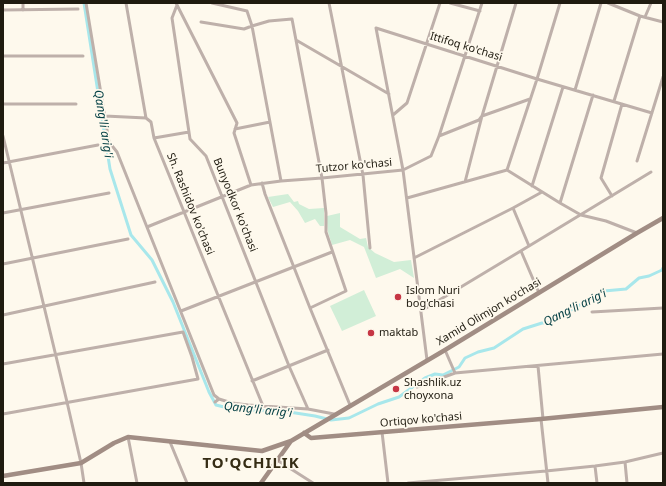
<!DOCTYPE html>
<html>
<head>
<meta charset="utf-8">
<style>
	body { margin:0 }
	#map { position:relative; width:666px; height:486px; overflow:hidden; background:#fef9ed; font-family:"Noto Sans",sans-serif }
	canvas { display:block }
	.frame { position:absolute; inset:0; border:4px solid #1f1b10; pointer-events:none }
</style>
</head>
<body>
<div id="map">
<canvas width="666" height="486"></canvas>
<div class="frame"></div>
</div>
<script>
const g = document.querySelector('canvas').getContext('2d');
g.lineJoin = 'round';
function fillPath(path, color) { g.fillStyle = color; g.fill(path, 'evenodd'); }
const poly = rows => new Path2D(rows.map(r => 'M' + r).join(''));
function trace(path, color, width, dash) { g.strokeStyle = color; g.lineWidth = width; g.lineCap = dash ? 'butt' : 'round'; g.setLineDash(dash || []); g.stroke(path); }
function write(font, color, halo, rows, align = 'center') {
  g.font = font + ' "Noto Sans",sans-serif'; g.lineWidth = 3.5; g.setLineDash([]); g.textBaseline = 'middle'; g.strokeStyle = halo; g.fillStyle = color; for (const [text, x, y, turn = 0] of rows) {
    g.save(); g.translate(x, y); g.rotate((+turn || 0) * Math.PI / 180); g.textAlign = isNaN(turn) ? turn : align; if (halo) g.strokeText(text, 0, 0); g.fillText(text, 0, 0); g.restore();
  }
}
fillPath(poly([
	[288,194,294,202,298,201,299,204,309,209,324,208,324,226,320,226,315,219,305,223,298,211,290,202,273,207,268,197],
	[340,213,340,227,360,239,366,238,368,247,375,253,394,262,411,260,414,278,400,269,376,278,364,247,350,240,332,245,328,232,327,223,327,216],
	[364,290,376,316,342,331,330,306]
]), '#d1eed7');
trace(poly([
	[84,3,110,169,131,235,152,260,173,302,209,392,216,405,232,409,289,412,315,416,331,420,349,418,378,404,399,397,425,378,435,374,443,375,459,367,465,358,478,352,494,348,523,329,542,323,549,323,604,291,626,289,639,278,649,276,662,270,663,268]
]), '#a8e7eb', 3);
trace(poly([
	[23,3,23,10],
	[86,3,109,142,117,152,214,395,219,399],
	[126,3,146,118,151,122,154,138,263,406],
	[176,3,237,123,234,133,251,185],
	[212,3,247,11,252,26,281,181],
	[329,3,363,175,370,248],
	[450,3,480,11],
	[608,3,640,16,663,22],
	[177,5,172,18,190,139,206,156,289,366,308,409],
	[3,10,78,9],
	[645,17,651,3],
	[201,22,244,29,252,26,269,21,292,19,322,178,326,213,326,232,346,291,310,308],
	[296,40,389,94],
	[3,56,83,56],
	[575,90,601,3],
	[593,95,560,203,581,215,606,221,637,233],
	[614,101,640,16],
	[3,104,76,104],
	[393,115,407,103,440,3],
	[105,116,146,118],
	[235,129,270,122],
	[3,136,67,402,81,463,84,483],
	[439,136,479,120,482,116,530,99],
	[154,138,189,132],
	[637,161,663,77],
	[3,163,98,145],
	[507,170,537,79,560,3],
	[465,182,482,116,516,3],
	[262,183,265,194,310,308,350,405],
	[532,186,563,87],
	[612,196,601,178,622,104],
	[407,198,507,170,560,203],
	[513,208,542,192],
	[3,213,109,193],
	[147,227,251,185,281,181,322,178,403,170,431,156,439,136,482,3],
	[521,251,539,293],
	[414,258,513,208,529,246,651,172],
	[3,264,128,239],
	[181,311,332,252],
	[421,311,529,246],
	[592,312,663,308],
	[3,315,155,282],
	[445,350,455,373],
	[427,360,403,170,376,28,537,79,652,113],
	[3,364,183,332,192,357,198,379,3,414],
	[538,366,543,419],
	[252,381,328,350],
	[417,387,455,373,663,354],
	[215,402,219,399,232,403,248,405,308,409,334,414],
	[541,419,548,483],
	[382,432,388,483],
	[128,437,137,483],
	[170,442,187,483],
	[277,460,313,483],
	[625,462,627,483],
	[595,466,597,483],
	[408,483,546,471,595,466,625,462,663,453]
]), '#beb0aa', 3);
trace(poly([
	[304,433,311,438,541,419,663,407],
	[3,476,81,463,114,443,128,437,262,451,291,441],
	[261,483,291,441,445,350,637,233,663,218]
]), '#a18d84', 4.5);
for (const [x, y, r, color] of [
	[398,297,4,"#c63644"],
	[371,333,4,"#c63644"],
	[396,389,4,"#c63644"]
]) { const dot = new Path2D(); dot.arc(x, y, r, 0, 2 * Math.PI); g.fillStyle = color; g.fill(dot); trace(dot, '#fef9ed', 1.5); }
write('11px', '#1f1b10', '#fef9ed', [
	["Ittifoq ko'chasi",466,47,17],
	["Tutzor ko'chasi",354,166,-5],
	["Sh. Rashidov ko'chasi",190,204,68],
	["Bunyodkor ko'chasi",235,205,68],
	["Xamid Olimjon ko'chasi",489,312,-31],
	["Ortiqov ko'chasi",421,420,-5]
]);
write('11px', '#1f1b10', '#fef9ed', [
	["Islom Nuri",406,291],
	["bog'chasi",406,304],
	["maktab",379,333],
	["Shashlik.uz",404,383],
	["choyxona",404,396]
], 'left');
write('italic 12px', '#084347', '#fef9ed', [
	["Qang'li arig'i",103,124,81],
	["Qang'li arig'i",575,308,-26],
	["Qang'li arig'i",258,410,6]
]);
g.letterSpacing = '1px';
write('bold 15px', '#362d15', '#fef9ed', [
	["TO'QCHILIK",251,464]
]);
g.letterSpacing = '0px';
</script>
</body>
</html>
